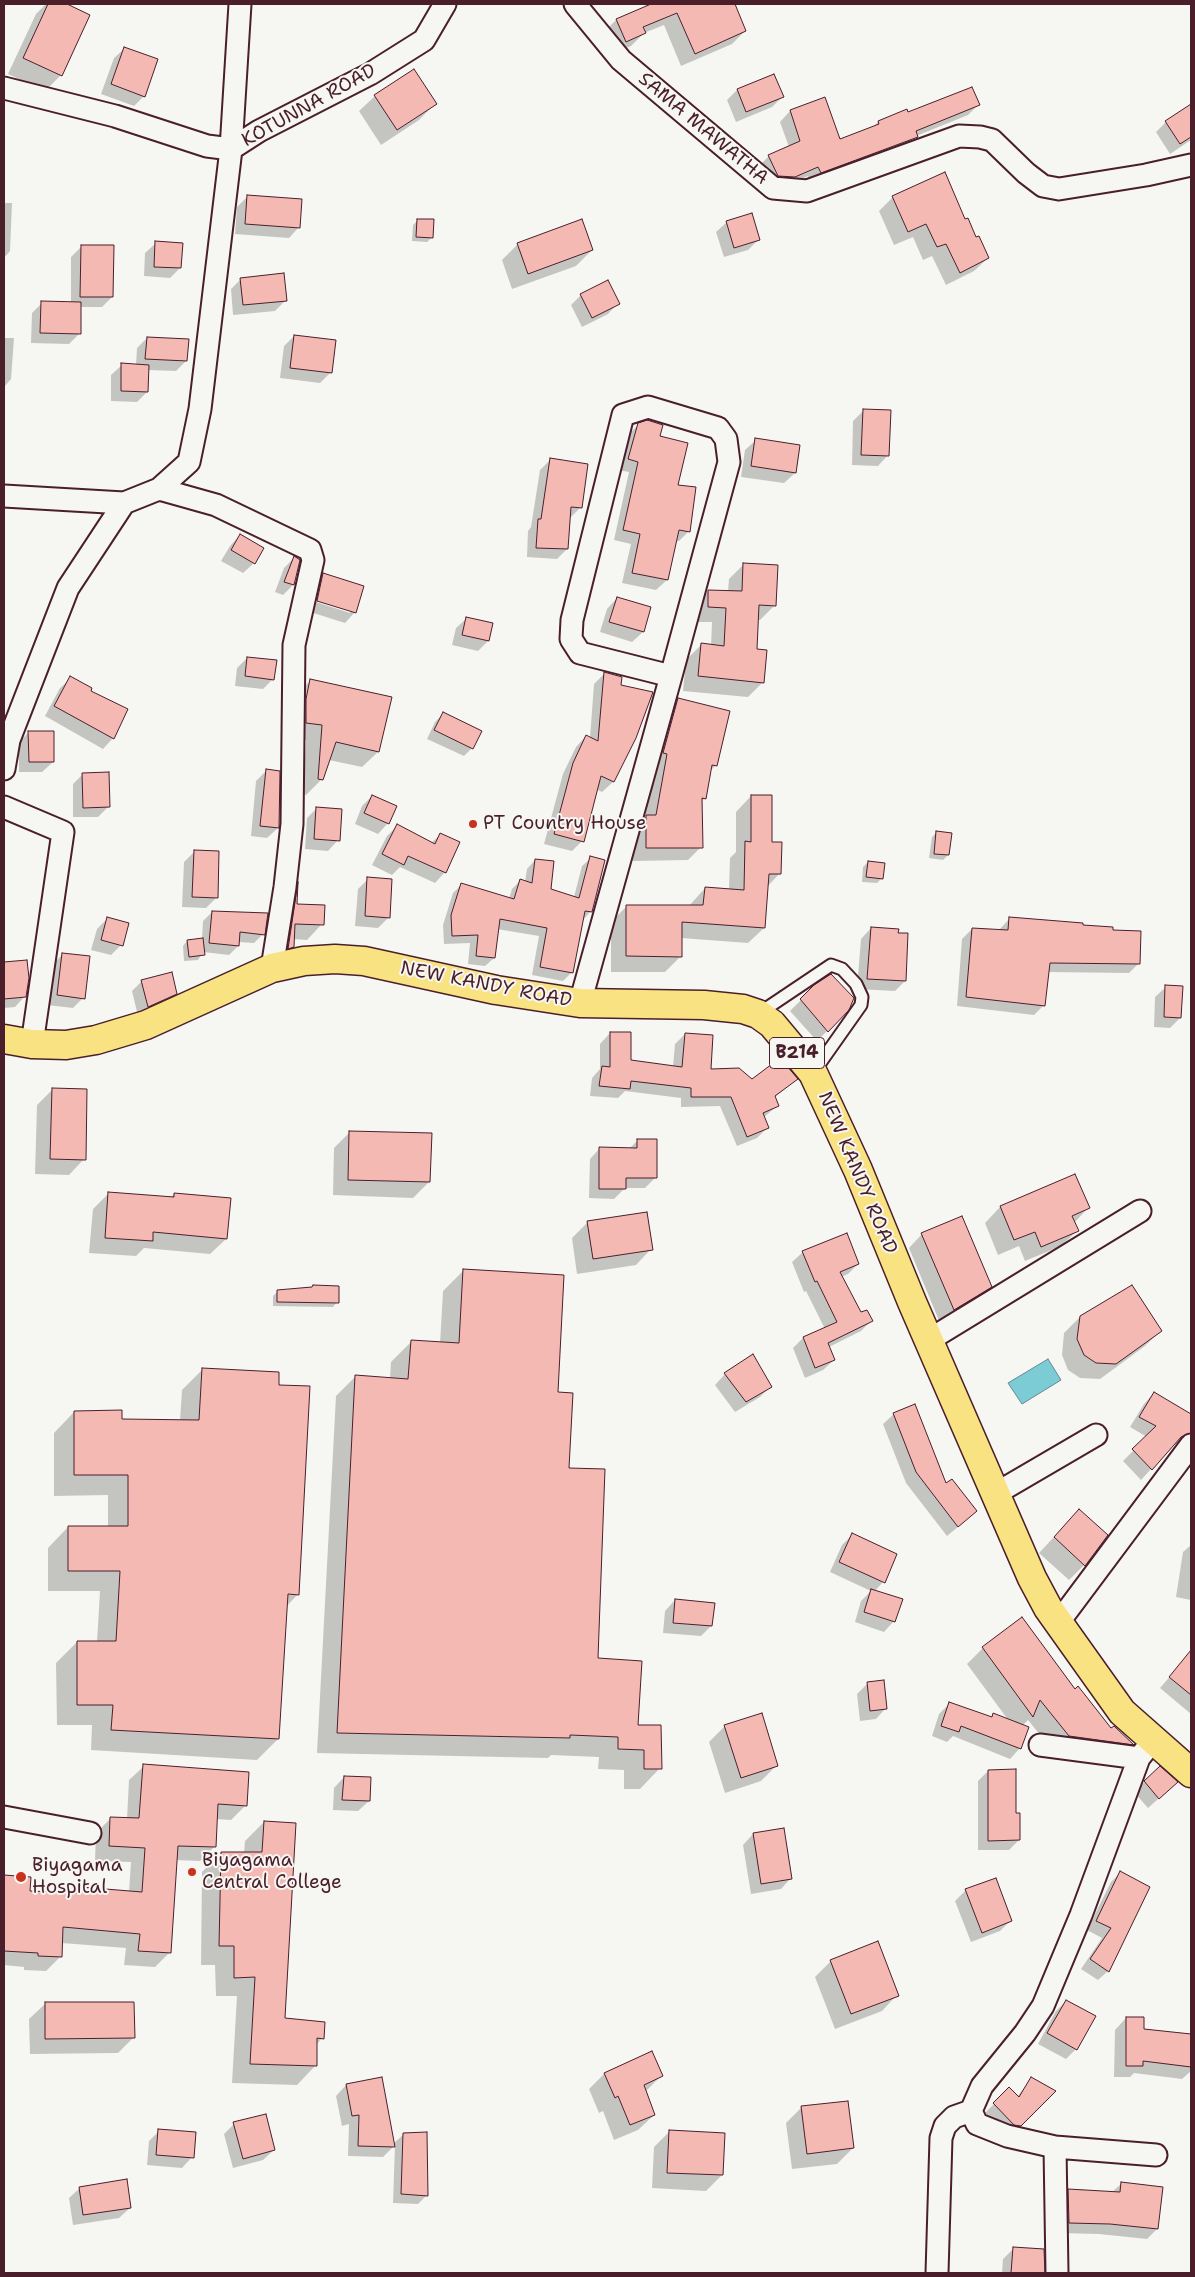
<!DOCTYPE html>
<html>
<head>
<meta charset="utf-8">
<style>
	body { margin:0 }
	#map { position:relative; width:1195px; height:2277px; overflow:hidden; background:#f6f6f2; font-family:"Shantell Sans",sans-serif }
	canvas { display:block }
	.frame { position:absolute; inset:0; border:5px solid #4a1f2b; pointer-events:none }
</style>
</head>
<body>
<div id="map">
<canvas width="1195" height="2277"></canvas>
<div class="frame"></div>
</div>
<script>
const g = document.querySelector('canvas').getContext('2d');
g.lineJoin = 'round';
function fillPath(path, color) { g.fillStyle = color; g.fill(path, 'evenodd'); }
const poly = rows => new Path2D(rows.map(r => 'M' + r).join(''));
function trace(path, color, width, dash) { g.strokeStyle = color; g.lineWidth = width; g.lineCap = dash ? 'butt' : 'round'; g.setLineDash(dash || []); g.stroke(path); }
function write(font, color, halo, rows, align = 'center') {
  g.font = font + ' "Shantell Sans",sans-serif'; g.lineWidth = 4; g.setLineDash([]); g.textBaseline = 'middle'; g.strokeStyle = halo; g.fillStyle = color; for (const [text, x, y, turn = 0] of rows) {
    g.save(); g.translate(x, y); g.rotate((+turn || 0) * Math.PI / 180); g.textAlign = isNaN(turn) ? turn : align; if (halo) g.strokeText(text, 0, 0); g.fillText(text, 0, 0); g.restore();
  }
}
const water = poly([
	[1048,1359,1061,1380,1022,1404,1008,1383,1048,1359]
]);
fillPath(water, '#7cccd6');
trace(water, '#688792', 1);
fillPath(poly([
	[46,4,64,4,89,15,61,75,45,91,8,74,36,14],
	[645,4,712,4,713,7,720,4,733,4,745,31,732,44,681,66,664,25,644,33,631,46,613,54,603,33,616,20,646,7],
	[125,48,144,96,134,106,101,94,114,58],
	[774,75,782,97,772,107,736,122,727,100,737,90],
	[375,96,435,104,419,120,381,145,359,111],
	[825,99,840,141,873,127,878,122,907,113,978,105,968,115,916,136,906,147,810,182,808,176,783,187,759,166,769,156,789,147,780,122,790,111],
	[1191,105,1191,140,1170,154,1156,132,1166,122],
	[944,174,965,221,988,258,974,271,946,285,932,256,923,260,913,237,894,245,879,211,893,197],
	[247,197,299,227,289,238,235,234,237,207],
	[4,203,12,203,10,251,4,258],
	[418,220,432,237,427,242,412,241,413,225],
	[727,222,758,240,748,250,724,257,716,232],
	[156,243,180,268,170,278,144,276,145,253],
	[518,244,592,250,576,266,512,289,502,260],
	[82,246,112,297,102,307,80,307,80,333,69,344,31,343,32,313,42,303,71,303,71,257],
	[241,279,286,300,275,311,233,315,231,289],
	[581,295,618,303,608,314,582,327,571,305],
	[294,336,334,341,330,373,320,383,280,378,284,346],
	[4,338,14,338,11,379,4,387],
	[147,338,186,361,176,371,148,370,147,392,137,402,111,401,111,375,122,365,136,365,137,348],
	[864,410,888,455,878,466,852,465,853,421],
	[638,425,658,437,676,486,689,531,679,541,675,541,667,580,656,590,622,583,631,544,614,540,629,472,618,470,628,435],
	[756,440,795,473,784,483,741,477,745,450],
	[550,460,580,508,570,518,567,549,557,559,527,557,528,531,531,527,540,470],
	[240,535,254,563,243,573,221,561,230,546],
	[294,558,298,560,293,585,283,595,275,592,284,568],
	[744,564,775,605,760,620,757,620,756,650,763,682,748,697,683,691,686,660,701,645,711,646,712,622,693,622,694,606,708,591,728,592,729,579],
	[323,575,355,612,345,623,307,611,313,585],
	[311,597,350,610,350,613,310,600],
	[617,598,643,632,632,642,600,632,607,609],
	[467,618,488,641,478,651,452,645,456,628],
	[247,658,273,679,263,689,235,686,237,668],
	[604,674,619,685,635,738,613,782,602,792,596,789,582,841,572,851,544,844,563,774,576,747,586,736,590,738,594,684],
	[71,678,89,692,113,738,103,749,45,716,60,688],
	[311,680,378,752,362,767,329,760,322,779,306,795,303,794,306,740,290,739,295,696],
	[678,700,716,765,709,772,705,798,701,802,701,847,688,860,633,861,633,829,645,817,665,713],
	[443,714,472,748,464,756,427,739,435,722],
	[29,732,53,762,42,772,19,772,19,742],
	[267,770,278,828,267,838,251,836,256,781],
	[83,774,109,806,98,817,73,817,73,784],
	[372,796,388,823,378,834,355,824,362,806],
	[751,796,771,843,780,873,767,887,764,928,748,943,681,938,681,956,665,972,611,972,611,922,627,906,689,906,705,888,729,890,730,858,736,852,736,812],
	[317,808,338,840,328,851,305,849,307,818],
	[397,826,431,843,440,835,445,872,435,883,400,867,392,875,372,865,387,836],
	[937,832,948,855,943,860,929,858,932,837],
	[195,851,216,898,206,908,182,907,184,862],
	[591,858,591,911,583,920,572,972,563,981,532,975,539,936,497,929,494,958,485,966,468,964,470,943,444,944,443,925,453,893,462,884,509,899,512,889,520,881,525,882,527,869,535,860,550,890,574,897,582,866],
	[868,862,882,878,877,883,862,882,863,867],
	[368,879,389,917,378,928,355,926,358,889],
	[297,885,295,905,322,924,307,940,293,939,292,947,277,963,283,899],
	[212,912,263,934,254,943,238,942,238,946,229,955,203,952,198,960,184,961,183,946,187,941,202,939,203,921],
	[1010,918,1111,932,1139,963,1129,973,1048,972,1044,1005,1034,1015,957,1006,962,939,972,929,999,930],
	[107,919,121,945,111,955,91,950,97,929],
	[871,928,905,981,895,991,857,989,861,939],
	[62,955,83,998,73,1008,47,1005,52,965],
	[26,961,25,996,15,1007,4,1008,4,963],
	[142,981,176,993,166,1004,138,1016,132,991],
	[815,986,827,1031,817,1041,790,1011],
	[1166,987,1180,1018,1170,1028,1154,1027,1155,997],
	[610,1033,629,1061,673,1067,675,1044,685,1034,710,1070,752,1080,796,1079,774,1098,777,1106,763,1118,768,1127,757,1138,737,1146,720,1106,681,1107,681,1098,625,1091,618,1098,590,1096,592,1078,600,1069,600,1044],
	[52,1090,84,1159,69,1175,35,1174,37,1105],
	[350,1132,429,1182,413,1198,333,1195,334,1148],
	[638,1140,655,1178,645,1188,625,1188,614,1199,589,1198,590,1159,600,1148,629,1149],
	[108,1194,170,1198,174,1194,226,1239,210,1254,144,1248,136,1256,89,1253,93,1209],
	[1000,1207,1088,1208,1074,1223,1077,1231,1061,1246,1025,1261,1019,1246,998,1255,985,1223],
	[588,1222,651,1249,636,1265,577,1274,572,1238],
	[922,1234,991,1286,977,1300,940,1323,909,1248],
	[803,1252,858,1264,848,1274,841,1277,860,1314,871,1321,861,1331,829,1347,834,1360,823,1370,805,1378,793,1348,803,1338,825,1329,806,1291,804,1292,792,1262],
	[463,1271,556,1393,597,1659,660,1768,640,1789,624,1789,624,1770,598,1769,599,1757,551,1755,548,1758,317,1753,336,1396,356,1376,390,1379,391,1362,411,1342,440,1344,443,1291],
	[278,1291,337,1302,333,1307,273,1306,273,1296],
	[1080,1317,1161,1330,1145,1346,1100,1379,1080,1378,1068,1370,1062,1355,1064,1333],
	[203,1369,277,1386,298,1594,286,1607,278,1739,257,1760,91,1750,92,1725,57,1725,56,1663,77,1642,97,1642,100,1591,48,1591,48,1548,68,1527,108,1527,108,1495,54,1496,54,1433,74,1412,121,1420,180,1421,182,1390],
	[725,1374,770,1387,760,1397,735,1412,715,1385],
	[1154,1393,1191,1415,1191,1434,1182,1443,1173,1445,1141,1480,1123,1461,1147,1437,1130,1427,1144,1404],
	[894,1414,945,1485,965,1521,947,1536,906,1483,883,1424],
	[1079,1510,1084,1565,1069,1580,1039,1553],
	[852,1535,883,1582,874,1592,894,1621,884,1632,855,1622,861,1601,871,1591,830,1572,842,1545],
	[1191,1545,1191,1600,1176,1597,1183,1552],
	[675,1600,711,1626,701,1636,663,1633,665,1611],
	[1021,1619,1074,1690,1111,1730,1132,1745,1117,1760,1053,1751,1028,1720,1022,1726,1020,1748,1010,1759,953,1736,947,1742,932,1736,939,1714,950,1703,990,1718,994,1714,1009,1721,967,1664,983,1648],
	[1186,1658,1191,1662,1191,1714,1160,1688],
	[868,1683,886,1708,876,1719,860,1721,857,1694],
	[725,1726,777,1765,761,1781,725,1793,709,1742],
	[144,1766,246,1805,231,1820,216,1819,215,1846,200,1861,176,1860,170,1952,155,1967,124,1965,126,1948,62,1943,61,1956,46,1971,24,1970,24,1967,4,1965,4,1876,30,1878,29,1893,76,1894,82,1888,129,1892,131,1862,95,1861,96,1833,111,1818,127,1819,129,1780],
	[1160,1768,1166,1792,1148,1808,1134,1792],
	[988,1771,1015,1814,1019,1840,1009,1850,978,1850,978,1781],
	[344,1777,369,1801,358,1811,333,1810,334,1788],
	[264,1822,284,2020,322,2038,316,2045,316,2065,297,2085,232,2083,237,1996,216,1996,215,1965,201,1965,202,1872,221,1853,244,1853,245,1841],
	[753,1834,791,1878,781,1889,751,1894,743,1845],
	[1120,1873,1108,1971,1098,1980,1081,1969,1102,1938,1087,1930,1111,1882],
	[966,1890,1011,1920,1000,1931,971,1942,955,1901],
	[831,1961,897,1995,882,2011,835,2029,815,1977],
	[1066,2001,1076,2049,1066,2059,1038,2044,1056,2011],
	[45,2004,134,2037,118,2053,30,2054,29,2019],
	[1126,2018,1142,2030,1191,2036,1191,2071,1182,2079,1134,2073,1130,2077,1114,2077,1115,2030],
	[651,2053,661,2076,645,2092,654,2115,638,2130,614,2140,603,2111,599,2113,589,2089,604,2074],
	[381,2079,393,2144,404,2134,427,2195,418,2204,393,2203,395,2145,383,2157,348,2156,349,2124,342,2126,336,2096,346,2085],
	[1031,2079,1054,2091,1011,2134,1006,2133,985,2113,1009,2089,1017,2097],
	[802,2107,853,2148,837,2164,792,2169,786,2123],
	[234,2124,274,2150,263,2160,233,2168,224,2134],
	[159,2131,192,2157,182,2168,147,2165,149,2141],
	[669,2132,722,2175,706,2191,652,2188,654,2147],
	[1122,2183,1157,2229,1147,2239,1099,2234,1059,2233,1058,2201,1069,2191,1111,2193],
	[80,2188,130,2208,119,2218,73,2225,69,2198],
	[1013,2249,1043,2250,1044,2273,1002,2273,1003,2259]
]), '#0003');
const building = poly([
	[48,4,67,4,90,15,62,76,23,58,48,4],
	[651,4,735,4,746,31,695,54,677,13,643,27,646,33,626,42,616,19,651,4],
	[124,47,158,59,145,97,111,84,124,47],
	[414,69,437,104,397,130,374,95,414,69],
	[774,74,784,97,746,112,737,89,774,74],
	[972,87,980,105,916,131,918,137,821,173,818,167,795,177,778,176,768,155,800,141,790,110,825,97,840,139,879,124,878,121,907,109,908,112,972,87],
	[1191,104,1191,137,1180,144,1165,121,1191,104],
	[945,172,965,219,968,218,976,237,979,236,989,258,960,273,946,244,937,247,926,224,908,232,892,196,945,172],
	[247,195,302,199,300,228,245,224,247,195],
	[752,213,760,240,734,248,726,221,752,213],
	[417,219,434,219,433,238,416,237,417,219],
	[582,219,593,250,528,274,517,243,582,219],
	[155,241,183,243,181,268,154,267,155,241],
	[81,245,114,245,113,297,80,297,81,245],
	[284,273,287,301,243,305,240,278,284,273],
	[608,280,620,304,592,318,580,294,608,280],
	[41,301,81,302,81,334,40,333,41,301],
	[294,335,336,340,332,373,290,368,294,335],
	[147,337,189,339,187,361,145,359,147,337],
	[121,363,149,365,148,392,121,391,121,363],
	[863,409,891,410,889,456,861,455,863,409],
	[647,420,663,425,660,436,688,443,678,485,696,487,690,532,679,530,668,580,632,573,640,534,623,530,638,462,628,459,638,423,647,420],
	[755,438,800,445,796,473,751,466,755,438],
	[550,458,588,464,582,508,571,507,568,549,536,548,538,519,541,519,550,458],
	[240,534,264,548,255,564,231,550,240,534],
	[294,556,300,560,294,585,284,582,294,556],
	[743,563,778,565,776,606,759,605,757,649,767,650,764,683,698,676,701,643,724,646,726,608,708,607,708,590,742,591,743,563],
	[323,573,364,586,356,613,317,601,323,573],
	[617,597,651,607,644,632,609,622,617,597],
	[466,617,493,623,489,641,462,635,466,617],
	[247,657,277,660,274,680,245,676,247,657],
	[604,672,622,677,621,685,653,692,636,738,614,782,601,776,584,842,554,834,573,763,586,735,598,741,604,672],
	[70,676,92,688,91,691,128,709,114,739,54,706,70,676],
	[310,679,392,697,379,752,336,742,323,780,318,779,322,725,306,723,306,699,310,679],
	[678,698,730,711,717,766,712,765,706,799,702,798,703,848,646,848,646,815,656,815,667,754,663,753,678,698],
	[443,712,482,731,473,749,434,730,443,712],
	[28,731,54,731,54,762,29,762,28,731],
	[266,769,280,771,279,828,260,826,266,769],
	[109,772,110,807,83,808,82,773,109,772],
	[372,795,397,806,389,824,364,813,372,795],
	[751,795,772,795,772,842,782,842,781,874,769,874,765,928,682,922,682,957,626,956,626,905,703,905,705,887,744,890,745,841,751,842,751,795],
	[316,807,342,809,340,841,314,839,316,807],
	[397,824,435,844,440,833,460,842,446,873,408,856,404,865,382,854,397,824],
	[936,831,952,833,949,855,934,854,936,831],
	[194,850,219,851,218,898,192,897,194,850],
	[590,856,605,860,592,912,585,911,573,973,540,967,547,928,500,919,495,958,476,956,478,935,452,936,451,915,461,883,514,899,520,879,532,883,535,859,554,861,551,889,579,898,590,856],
	[868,861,885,863,883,879,866,877,868,861],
	[367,877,392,879,390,918,365,916,367,877],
	[298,882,297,904,325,905,324,925,295,924,294,947,288,949,298,882],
	[212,911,268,913,265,935,240,932,239,946,209,943,212,911],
	[107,917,129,923,123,946,101,940,107,917],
	[1009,917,1083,923,1083,925,1113,927,1113,930,1141,931,1140,964,1050,963,1045,1006,966,997,972,928,1008,930,1009,917],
	[871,927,899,929,898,933,908,933,906,981,867,979,871,927],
	[203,938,205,955,189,957,187,940,203,938],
	[62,953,90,956,85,999,57,995,62,953],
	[27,960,29,978,26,997,4,999,4,962,27,960],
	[172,972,177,994,148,1007,141,980,172,972],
	[831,974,854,998,849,1010,828,1032,800,999,814,985,831,974],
	[1165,985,1183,986,1181,1018,1164,1017,1165,985],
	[610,1032,631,1032,631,1060,682,1067,685,1033,713,1035,711,1069,739,1068,752,1079,780,1058,798,1079,775,1096,779,1106,763,1113,769,1128,747,1137,731,1097,691,1097,691,1088,631,1081,630,1089,599,1086,602,1066,610,1067,610,1032],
	[52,1088,87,1089,86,1160,50,1159,52,1088],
	[349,1131,432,1133,430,1182,348,1180,349,1131],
	[637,1139,657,1139,657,1178,626,1178,626,1189,599,1189,599,1147,637,1148,637,1139],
	[1075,1174,1090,1208,1072,1216,1079,1231,1041,1247,1035,1232,1014,1240,1000,1206,1075,1174],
	[108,1192,174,1197,174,1193,231,1198,227,1239,153,1232,153,1241,105,1238,108,1192],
	[647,1212,653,1250,593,1259,587,1221,647,1212],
	[962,1216,992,1287,954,1310,921,1233,962,1216],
	[847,1233,859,1264,840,1272,861,1312,867,1310,873,1321,828,1343,835,1360,815,1368,803,1337,837,1322,817,1281,815,1282,802,1251,847,1233],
	[463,1269,564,1275,558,1392,573,1393,569,1468,605,1469,598,1658,642,1661,638,1725,661,1725,662,1769,644,1769,644,1750,618,1749,618,1737,570,1735,570,1738,337,1733,355,1375,408,1379,411,1340,459,1343,463,1269],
	[313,1285,339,1286,339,1303,277,1302,277,1290,312,1287,313,1285],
	[1132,1285,1162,1331,1116,1364,1096,1363,1084,1355,1077,1339,1080,1316,1132,1285],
	[753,1354,772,1387,746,1402,724,1373,753,1354],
	[202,1368,279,1372,279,1385,310,1386,299,1595,288,1594,279,1739,111,1730,113,1705,77,1705,77,1641,116,1641,120,1571,68,1571,68,1526,128,1526,128,1475,74,1475,74,1411,122,1410,122,1419,199,1420,202,1368],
	[1154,1392,1191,1414,1191,1433,1181,1437,1152,1470,1132,1449,1156,1426,1139,1417,1154,1392],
	[915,1404,946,1483,952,1479,977,1511,958,1527,916,1472,893,1413,915,1404],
	[1079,1509,1108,1535,1085,1566,1054,1537,1079,1509],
	[852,1533,897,1554,885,1583,839,1562,852,1533],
	[871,1589,903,1599,895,1622,864,1612,871,1589],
	[675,1599,715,1603,712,1626,673,1623,675,1599],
	[1022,1617,1075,1689,1078,1686,1111,1728,1114,1726,1134,1745,1069,1736,1040,1700,1033,1717,982,1647,1022,1617],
	[1191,1650,1191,1695,1169,1677,1191,1650],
	[884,1680,887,1709,870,1711,867,1682,884,1680],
	[949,1702,992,1717,993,1713,1029,1727,1021,1749,961,1726,959,1732,941,1726,949,1702],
	[762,1713,778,1766,741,1778,724,1725,762,1713],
	[143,1764,249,1772,247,1806,218,1804,216,1847,178,1846,171,1953,138,1951,140,1934,63,1927,62,1957,38,1956,38,1953,4,1951,4,1875,31,1877,30,1891,81,1893,81,1887,142,1892,145,1848,109,1846,110,1817,139,1818,143,1764],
	[1160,1766,1178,1782,1159,1799,1144,1781,1160,1766],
	[1016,1769,1016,1813,1020,1813,1020,1840,988,1841,988,1770,1016,1769],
	[344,1776,371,1777,370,1801,342,1800,344,1776],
	[264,1821,296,1823,285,2018,325,2022,324,2039,317,2038,317,2066,250,2064,255,1977,234,1978,234,1946,219,1946,221,1852,262,1852,264,1821],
	[784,1828,792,1879,761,1884,753,1833,784,1828],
	[1120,1871,1150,1887,1109,1972,1090,1959,1111,1928,1096,1921,1120,1871],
	[996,1878,1012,1921,982,1933,965,1889,996,1878],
	[878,1941,899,1996,851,2014,830,1960,878,1941],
	[1066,2000,1096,2016,1077,2050,1047,2033,1066,2000],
	[45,2002,134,2002,135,2038,45,2039,45,2002],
	[1126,2017,1144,2017,1144,2029,1191,2034,1191,2067,1143,2061,1143,2066,1126,2066,1126,2017],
	[652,2051,663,2076,644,2085,655,2115,630,2125,618,2096,615,2098,604,2073,652,2051],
	[382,2077,395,2147,358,2146,359,2115,352,2116,346,2084,382,2077],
	[1031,2077,1056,2091,1021,2126,1014,2125,993,2103,1009,2087,1019,2097,1031,2077],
	[848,2101,854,2148,807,2154,801,2106,848,2101],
	[266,2114,275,2150,243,2159,233,2122,266,2114],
	[158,2129,196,2132,194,2158,156,2155,158,2129],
	[669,2130,725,2133,723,2175,667,2173,669,2130],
	[427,2132,428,2196,401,2194,403,2133,427,2132],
	[127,2179,131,2208,83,2215,79,2187,127,2179],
	[1121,2182,1163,2187,1158,2229,1110,2224,1069,2223,1068,2189,1120,2192,1121,2182],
	[1013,2247,1044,2249,1045,2273,1011,2273,1013,2247]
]);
fillPath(building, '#f5b9b4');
trace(building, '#4a1f2b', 1);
const service = poly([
	[758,1014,831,965,842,969,856,984,862,997,861,1005,813,1073]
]);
const minor = poly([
	[240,4,231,149,200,409,189,462,159,489,216,505,310,550,313,560,294,645,292,824,285,887,272,968],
	[575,4,621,60,773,188,807,191,959,136,980,137,992,140,1026,173,1043,186,1059,189,1146,175,1191,165],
	[4,88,115,116,207,146,231,149,259,131,370,74,424,40,445,4],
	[4,496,124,503,159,489],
	[4,769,9,740,68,588,124,503],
	[4,807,63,832,32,1044],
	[580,1003,671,676,729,462,726,439,718,428,648,407,623,415,572,620,571,639,580,653,671,676],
	[929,1340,1140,1211],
	[995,1494,1096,1435],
	[1058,1623,1191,1445],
	[1040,1745,1139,1758,1147,1748],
	[1139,1758,1081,1915,1043,2006,1025,2033,982,2086,971,2111,977,2124,1007,2136,1055,2147,1156,2155],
	[4,1817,90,1833],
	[1055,2147,1057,2273],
	[937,2273,941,2138,945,2126,954,2117,971,2111]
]);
const primary = poly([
	[4,1039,32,1044,66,1045,96,1040,146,1025,272,968,304,961,335,959,364,961,496,990,580,1003,704,1005,743,1009,758,1014,772,1024,813,1073,858,1170,912,1302,1032,1578,1048,1608,1122,1712,1191,1773]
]);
trace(service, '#4a1f2b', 15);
trace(minor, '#4a1f2b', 25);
trace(primary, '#4a1f2b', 31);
trace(service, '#f6f6f2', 11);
trace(minor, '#f6f6f2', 21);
trace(primary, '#f8e281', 28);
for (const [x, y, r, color] of [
	[473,824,5,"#c8321e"],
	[192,1872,5,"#c8321e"],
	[21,1877,6,"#c8321e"]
]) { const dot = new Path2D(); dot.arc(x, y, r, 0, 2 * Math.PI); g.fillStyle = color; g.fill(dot); trace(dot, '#f6f6f2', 2); }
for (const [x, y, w] of [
	[797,1053,55]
]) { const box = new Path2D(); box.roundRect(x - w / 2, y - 15.5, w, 31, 4); g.fillStyle = '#f6f6f2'; g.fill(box); trace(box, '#4a1f2b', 1); }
write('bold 18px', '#4a1f2b', null, [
	["B214",797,1053]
]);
write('19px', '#4a1f2b', '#f6f6f2', [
	["KOTUNNA ROAD",309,106,-29],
	["SAMA MAWATHA",703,129,40],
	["NEW KANDY ROAD",486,985,11],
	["NEW KANDY ROAD",857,1173,67]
]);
write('19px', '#4a1f2b', '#f6f6f2', [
	["PT Country House",483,824],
	["Biyagama",202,1861],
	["Central College",202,1883],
	["Biyagama",32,1866],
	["Hospital",32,1888]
], 'left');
</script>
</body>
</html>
